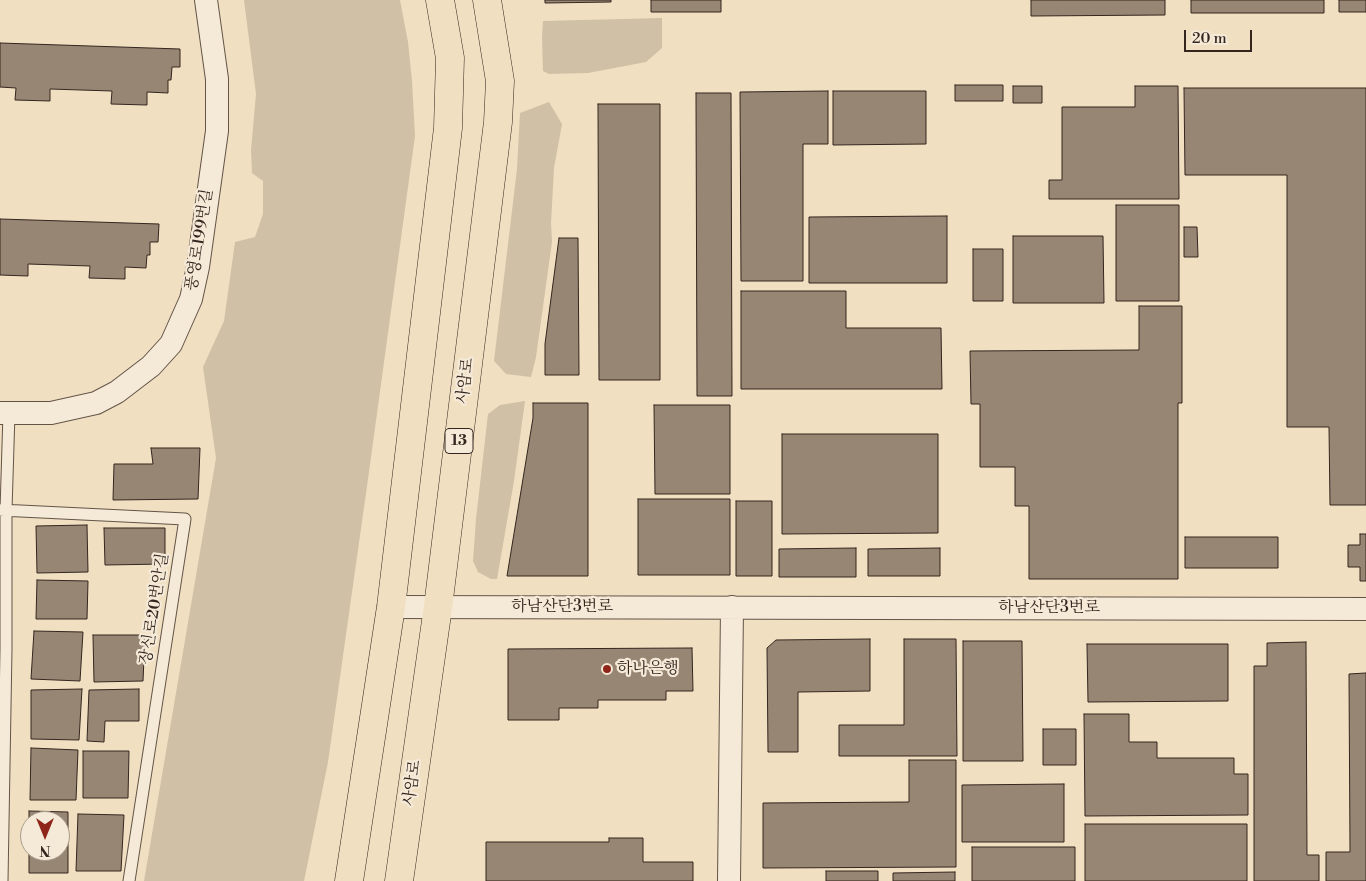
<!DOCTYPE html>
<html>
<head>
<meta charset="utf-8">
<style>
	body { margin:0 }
	#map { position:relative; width:1366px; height:881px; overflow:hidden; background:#f0dfc1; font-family:"Libre Bodoni",serif }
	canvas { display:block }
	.north { position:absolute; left:20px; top:811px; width:50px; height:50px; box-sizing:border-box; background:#f5ead7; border:1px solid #a89c8d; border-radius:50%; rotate:180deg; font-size:14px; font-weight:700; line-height:20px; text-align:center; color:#34261f }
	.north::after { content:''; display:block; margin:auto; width:18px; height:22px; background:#8f2418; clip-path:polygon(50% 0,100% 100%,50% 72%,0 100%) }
	.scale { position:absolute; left:1184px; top:30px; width:68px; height:22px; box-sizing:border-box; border:2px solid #34261f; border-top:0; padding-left:6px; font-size:15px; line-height:18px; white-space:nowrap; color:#34261f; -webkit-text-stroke:4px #f5ead7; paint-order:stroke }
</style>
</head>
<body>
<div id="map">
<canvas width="1366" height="881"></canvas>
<div class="north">N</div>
<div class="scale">20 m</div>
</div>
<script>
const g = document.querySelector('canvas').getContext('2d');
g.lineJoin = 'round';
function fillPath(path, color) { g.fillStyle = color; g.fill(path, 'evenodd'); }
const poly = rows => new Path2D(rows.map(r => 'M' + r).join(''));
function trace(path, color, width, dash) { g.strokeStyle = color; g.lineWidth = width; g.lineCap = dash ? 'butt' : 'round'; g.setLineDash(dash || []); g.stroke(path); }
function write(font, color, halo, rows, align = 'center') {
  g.font = font + ' "Libre Bodoni","Noto Serif KR",serif'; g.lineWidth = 4.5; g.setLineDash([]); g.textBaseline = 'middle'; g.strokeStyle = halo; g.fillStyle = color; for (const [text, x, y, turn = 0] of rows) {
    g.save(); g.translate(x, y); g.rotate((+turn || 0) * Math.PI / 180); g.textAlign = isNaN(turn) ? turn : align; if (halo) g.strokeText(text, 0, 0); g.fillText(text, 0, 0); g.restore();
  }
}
fillPath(poly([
	[244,0,400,0,408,42,412,81,415,136,368,479,328,762,304,881,144,881,216,458,203,367,224,321,235,242,255,237,263,214,263,181,252,173,251,150,256,94],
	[662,18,662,48,646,62,588,73,549,74,543,71,542,37,543,21],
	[549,102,562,124,554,168,551,223,552,242,536,357,531,377,506,374,494,361,517,169,520,113],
	[525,401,514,481,497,579,491,579,478,572,473,561,476,519,488,414,500,405]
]), '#d0c0a5');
const building = poly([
	[545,0,611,0,611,2,545,3,545,0],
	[651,0,721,0,721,12,651,12,651,0],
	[1031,0,1165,0,1165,15,1031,16,1031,0],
	[1191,0,1324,0,1324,13,1191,13,1191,0],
	[1339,0,1366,0,1366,12,1339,12,1339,0],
	[0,43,180,49,180,67,172,67,171,80,168,80,168,93,147,92,147,105,111,104,112,91,50,89,50,101,15,100,16,88,0,87,0,43],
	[955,85,1003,85,1003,101,955,101,955,85],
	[1013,86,1042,86,1042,103,1013,103,1013,86],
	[1135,86,1178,86,1179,199,1049,199,1049,180,1062,180,1062,107,1135,107,1135,86],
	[1184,88,1366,88,1366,505,1330,505,1329,427,1287,427,1287,175,1185,175,1184,88],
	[828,91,828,144,803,144,803,281,741,281,740,92,828,91],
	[833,91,926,91,926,144,833,145,833,91],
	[696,93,731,93,732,396,697,396,696,93],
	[598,104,660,104,660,380,599,380,598,104],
	[1116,205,1179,205,1179,301,1116,301,1116,205],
	[947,216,947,283,809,283,809,217,947,216],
	[0,219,159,224,158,242,150,242,150,255,147,255,146,268,125,267,125,279,89,278,90,266,28,264,28,276,0,275,0,219],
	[1184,227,1197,227,1198,257,1184,257,1184,227],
	[1013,236,1103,236,1104,303,1013,303,1013,236],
	[559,238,578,238,579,375,545,375,545,344,559,238],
	[973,249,1003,249,1003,301,973,301,973,249],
	[741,291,846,291,846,328,941,328,942,389,741,389,741,291],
	[1139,306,1182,306,1182,403,1178,403,1178,579,1029,579,1029,506,1015,506,1015,467,980,467,980,404,971,404,970,351,1139,350,1139,306],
	[533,403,588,403,588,576,507,576,533,418,533,403],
	[654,405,730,405,730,494,655,494,654,405],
	[782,434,938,434,938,533,782,534,782,434],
	[151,448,200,448,198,499,113,500,114,464,153,464,151,448],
	[638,499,730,499,730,575,638,575,638,499],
	[736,501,772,501,772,576,736,576,736,501],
	[87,525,88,572,37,573,36,526,87,525],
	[104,528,165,528,165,564,105,565,104,528],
	[1360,534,1366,534,1366,581,1360,581,1360,567,1348,567,1348,545,1360,545,1360,534],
	[1185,537,1278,537,1278,568,1185,568,1185,537],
	[856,548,856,577,779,577,779,549,856,548],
	[940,548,940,576,868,576,868,549,940,548],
	[37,580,88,581,87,619,36,619,37,580],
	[34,631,83,632,80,681,31,679,34,631],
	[93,635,145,635,143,681,94,682,93,635],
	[870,639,870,691,798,692,798,752,768,752,767,648,776,640,870,639],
	[904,639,956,639,957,756,839,756,839,725,904,725,904,639],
	[963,641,1022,641,1023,761,963,761,963,641],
	[1306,642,1307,855,1319,855,1319,881,1254,881,1254,666,1267,666,1267,643,1306,642],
	[1087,644,1228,644,1228,701,1088,702,1087,644],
	[692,648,693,691,666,691,666,700,598,700,598,708,559,708,559,720,508,720,508,649,692,648],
	[1366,673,1366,881,1326,881,1326,852,1350,852,1349,674,1366,673],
	[82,689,79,740,31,739,31,690,82,689],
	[139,689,139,721,105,721,104,742,87,741,89,690,139,689],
	[1084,714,1129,714,1129,742,1157,742,1157,758,1234,758,1234,774,1248,774,1248,815,1085,816,1084,714],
	[1043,729,1076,729,1076,765,1043,765,1043,729],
	[31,748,78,750,76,800,30,800,31,748],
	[83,751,129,751,128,798,83,798,83,751],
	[909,760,956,760,956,867,763,868,763,803,909,802,909,760],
	[1064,784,1064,842,962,842,962,785,1064,784],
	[29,811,68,812,68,873,29,873,29,811],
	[30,821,60,821,60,851,30,851,30,821],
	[78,814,124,815,121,871,76,871,78,814],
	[1085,824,1247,824,1247,881,1085,881,1085,824],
	[609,838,643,838,643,862,693,862,693,881,486,881,486,842,609,842,609,838],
	[972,847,1075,847,1075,881,972,881,972,847],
	[826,871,878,871,878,881,826,881,826,871],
	[955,872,955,881,893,881,893,873,955,872]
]);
fillPath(building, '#968673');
trace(building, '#34261f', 1);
const service = poly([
	[0,510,185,519,129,881],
	[2,881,6,649,6,510,9,413]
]);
const minor = poly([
	[0,413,51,413,96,403,117,392,151,366,171,344,191,299,198,267,217,131,217,79,206,0],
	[391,607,1366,609],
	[729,881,732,607]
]);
const primary = poly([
	[349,881,391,607,448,128,450,58,440,0],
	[399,881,438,607,498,122,500,81,487,0]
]);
trace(service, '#635448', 13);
trace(minor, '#635448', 24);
trace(primary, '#34261f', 29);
trace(service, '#f5ead7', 11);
trace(minor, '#f5ead7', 22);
trace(primary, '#f0dfc1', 28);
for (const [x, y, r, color] of [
	[607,669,5,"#8f2418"]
]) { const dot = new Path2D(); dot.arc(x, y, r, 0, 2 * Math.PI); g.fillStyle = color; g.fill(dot); trace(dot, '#f5ead7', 2); }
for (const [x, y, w] of [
	[459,441,28]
]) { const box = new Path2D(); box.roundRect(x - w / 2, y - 12.5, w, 25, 4); g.fillStyle = '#f5ead7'; g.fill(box); trace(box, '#34261f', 1); }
write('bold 15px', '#34261f', null, [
	["13",459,441]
]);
write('16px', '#34261f', '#f5ead7', [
	["풍영로199번길",200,240,-81],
	["사암로",466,381,-83],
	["하남산단3번로",562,607],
	["하남산단3번로",1049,608],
	["장신로20번안길",155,609,-81],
	["사암로",413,783,-82]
]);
write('16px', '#34261f', '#f5ead7', [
	["하나은행",617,669]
], 'left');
</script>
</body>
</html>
